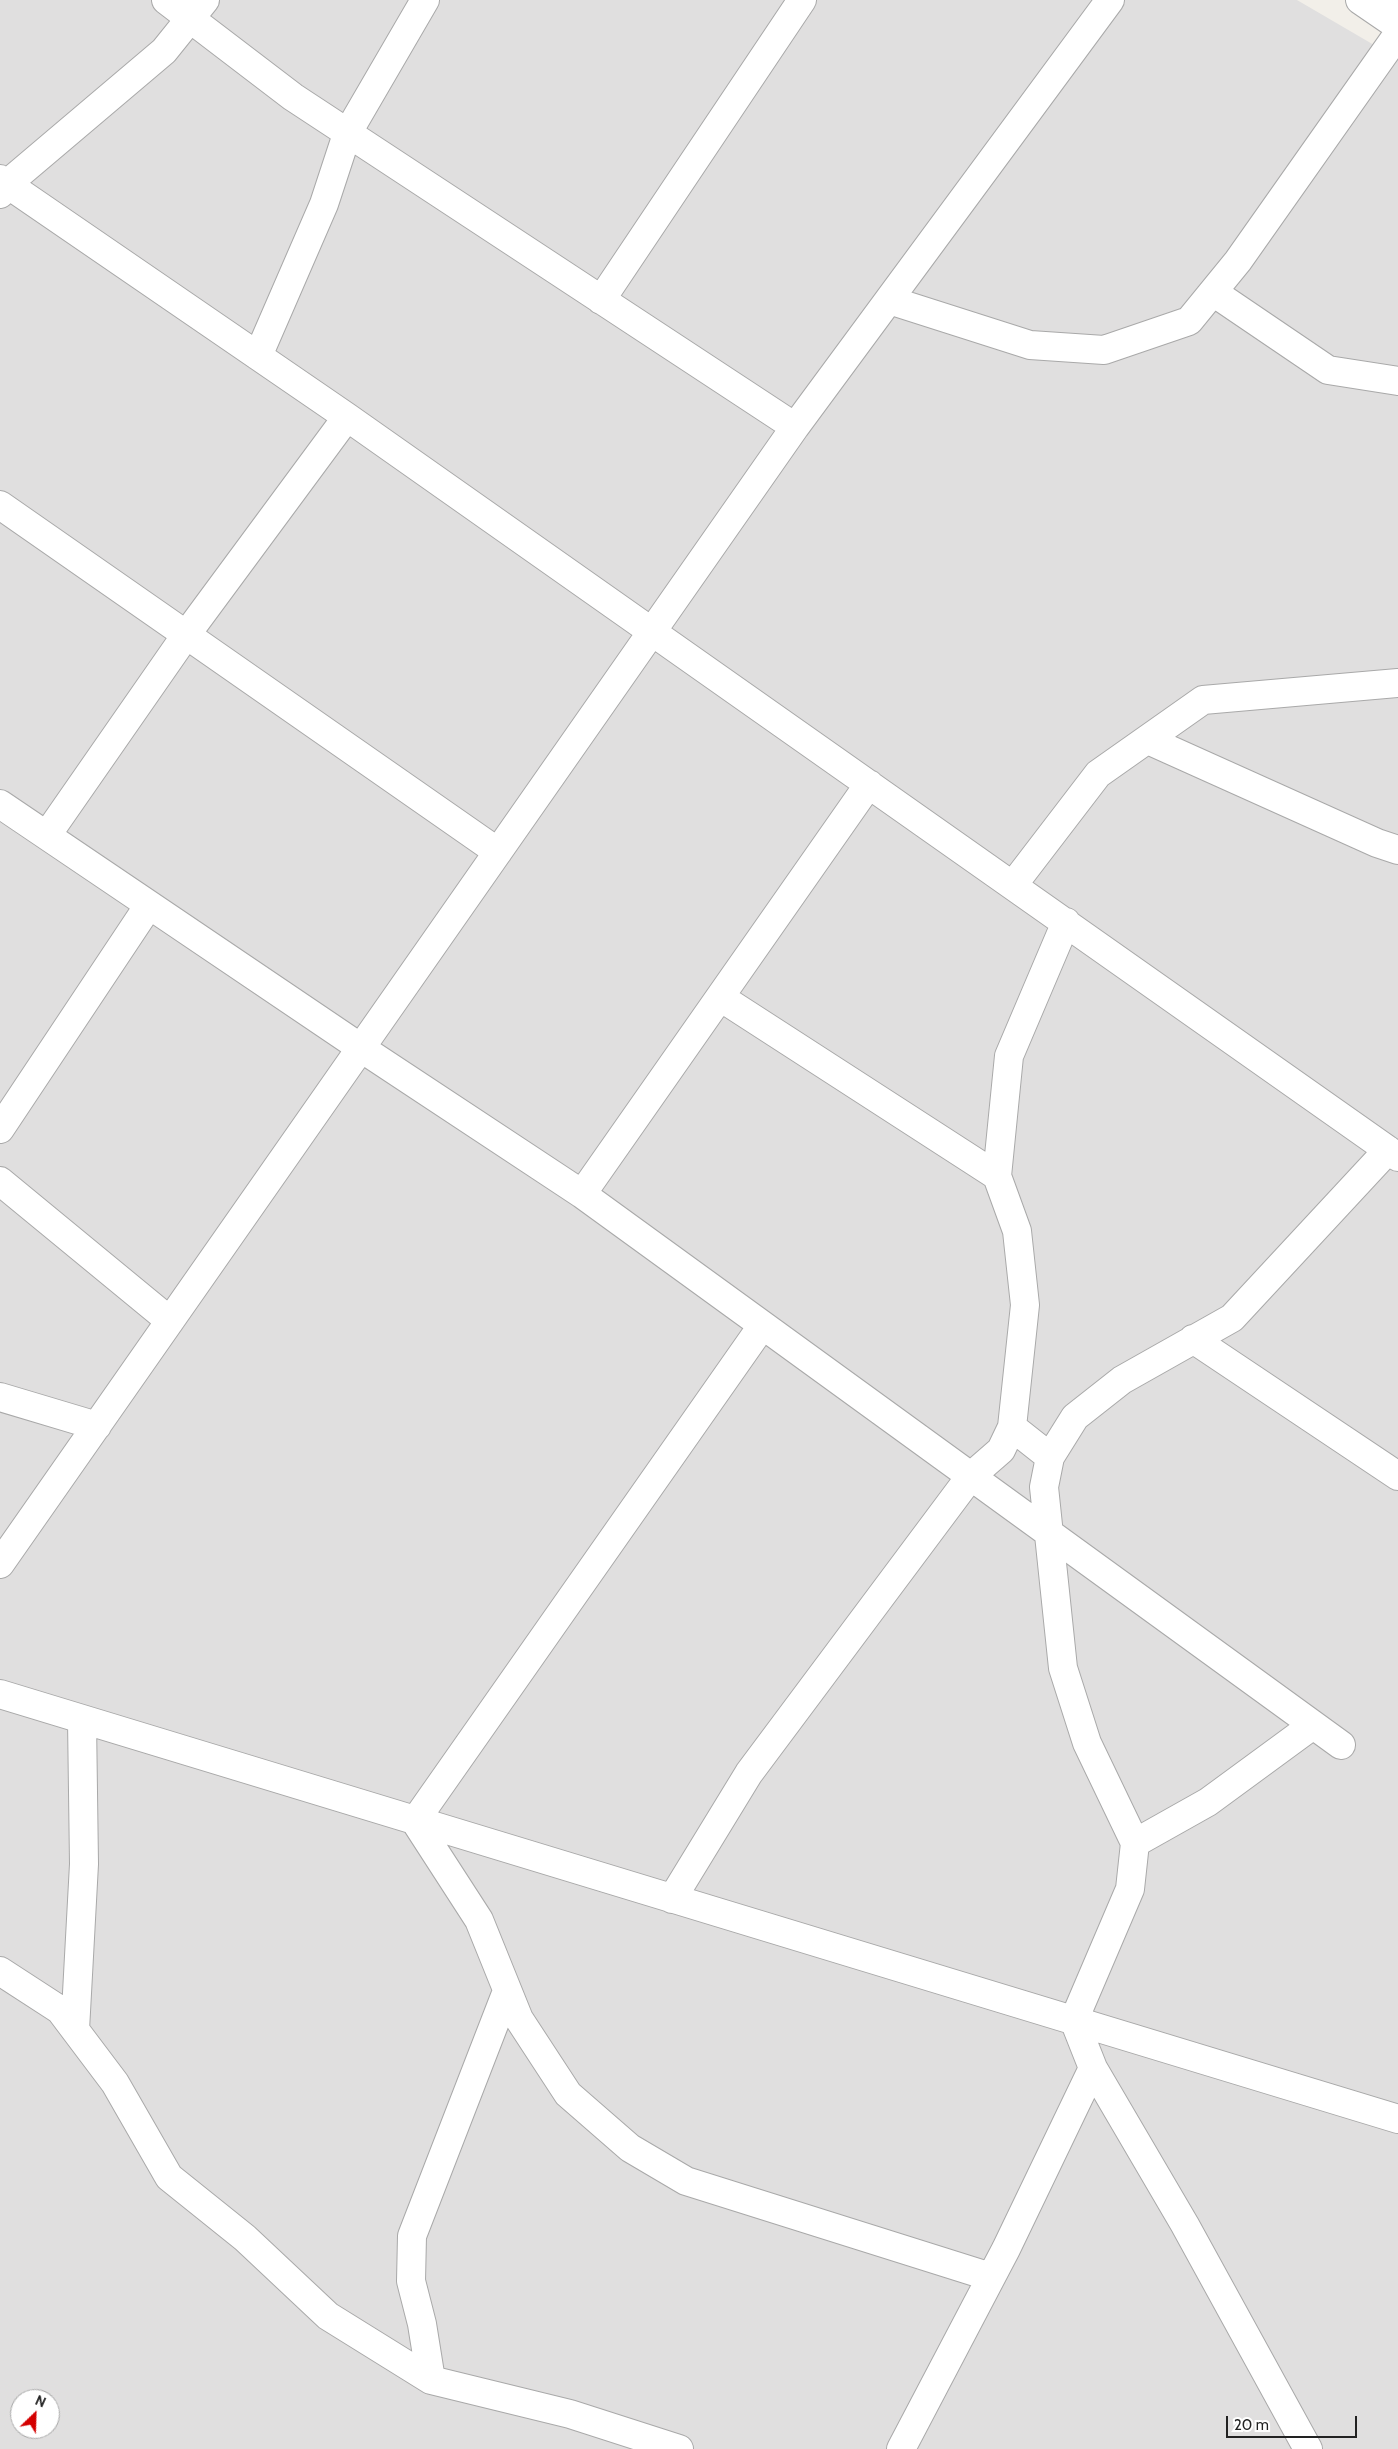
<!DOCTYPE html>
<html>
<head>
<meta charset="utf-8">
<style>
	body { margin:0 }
	#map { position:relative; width:1398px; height:2449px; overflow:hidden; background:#f2efe9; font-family:Cabin,sans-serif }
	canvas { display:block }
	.north { position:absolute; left:10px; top:2389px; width:50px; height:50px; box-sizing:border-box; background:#fff; border:1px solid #a7a7a7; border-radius:50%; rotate:24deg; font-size:14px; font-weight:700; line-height:20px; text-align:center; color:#222 }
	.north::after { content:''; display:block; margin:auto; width:18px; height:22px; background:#d40000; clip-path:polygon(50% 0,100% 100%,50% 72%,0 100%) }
	.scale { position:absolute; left:1226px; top:2416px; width:131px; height:22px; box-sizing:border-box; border:2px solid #222; border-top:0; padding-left:6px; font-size:15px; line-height:18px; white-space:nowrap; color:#222; -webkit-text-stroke:4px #fff; paint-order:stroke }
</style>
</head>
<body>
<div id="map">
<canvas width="1398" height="2449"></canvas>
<div class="north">N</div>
<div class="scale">20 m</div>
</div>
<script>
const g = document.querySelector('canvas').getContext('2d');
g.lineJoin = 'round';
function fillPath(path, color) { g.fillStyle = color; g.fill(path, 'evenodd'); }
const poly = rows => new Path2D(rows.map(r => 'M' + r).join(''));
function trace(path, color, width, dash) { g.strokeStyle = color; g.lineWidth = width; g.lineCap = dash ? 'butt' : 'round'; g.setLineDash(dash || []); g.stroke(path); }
fillPath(poly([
	[0,0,1297,0,1398,59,1398,2449,0,2449],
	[20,2399,50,2399,50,2429,20,2429]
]), '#e0dfdf');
const minor = poly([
	[166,0,293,97,795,427],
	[1360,0,1398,26],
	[1398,0,1398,2],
	[0,179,347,417,1398,1157],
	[0,194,7,184,164,51,205,0],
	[1213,292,1328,370,1398,381],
	[601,300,802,0],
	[889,300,1030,345,1104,350,1189,321,1238,261,1398,34],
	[258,356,324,204,347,134,425,0],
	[0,505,498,852],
	[1148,740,1377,843,1398,850],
	[0,804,361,1048,582,1194,1341,1745],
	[47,835,186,635,347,417],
	[1013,885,1098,774,1203,700,1398,683],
	[0,1129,149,905],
	[997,1176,1009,1056,1066,922],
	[0,1181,170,1321],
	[582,1194,869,784],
	[762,1326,415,1821,479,1920,519,2019,568,2094,630,2148,686,2181,991,2277],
	[1193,1339,1398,1476],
	[0,1397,97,1426],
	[1012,1427,1050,1457],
	[0,1564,795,427,1110,0],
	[0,1694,1398,2119],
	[1135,1843,1087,1743,1063,1668,1044,1487,1050,1457,1075,1417,1122,1380,1232,1318,1388,1150],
	[672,1899,749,1773,970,1477,1001,1450,1012,1427,1025,1305,1017,1231,997,1176,720,997],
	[0,1971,60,2010,115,2083,169,2177,245,2238,328,2316,431,2380,570,2414,679,2449],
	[75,2030,84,1864,82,1720],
	[431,2380,422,2324,411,2281,412,2236,507,1991],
	[901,2449,1006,2249,1093,2068],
	[1308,2449,1185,2225,1093,2068,1074,2020,1130,1889,1135,1843,1208,1802,1313,1725]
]);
trace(minor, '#a9a9a9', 30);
trace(minor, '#fff', 28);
</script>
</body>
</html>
